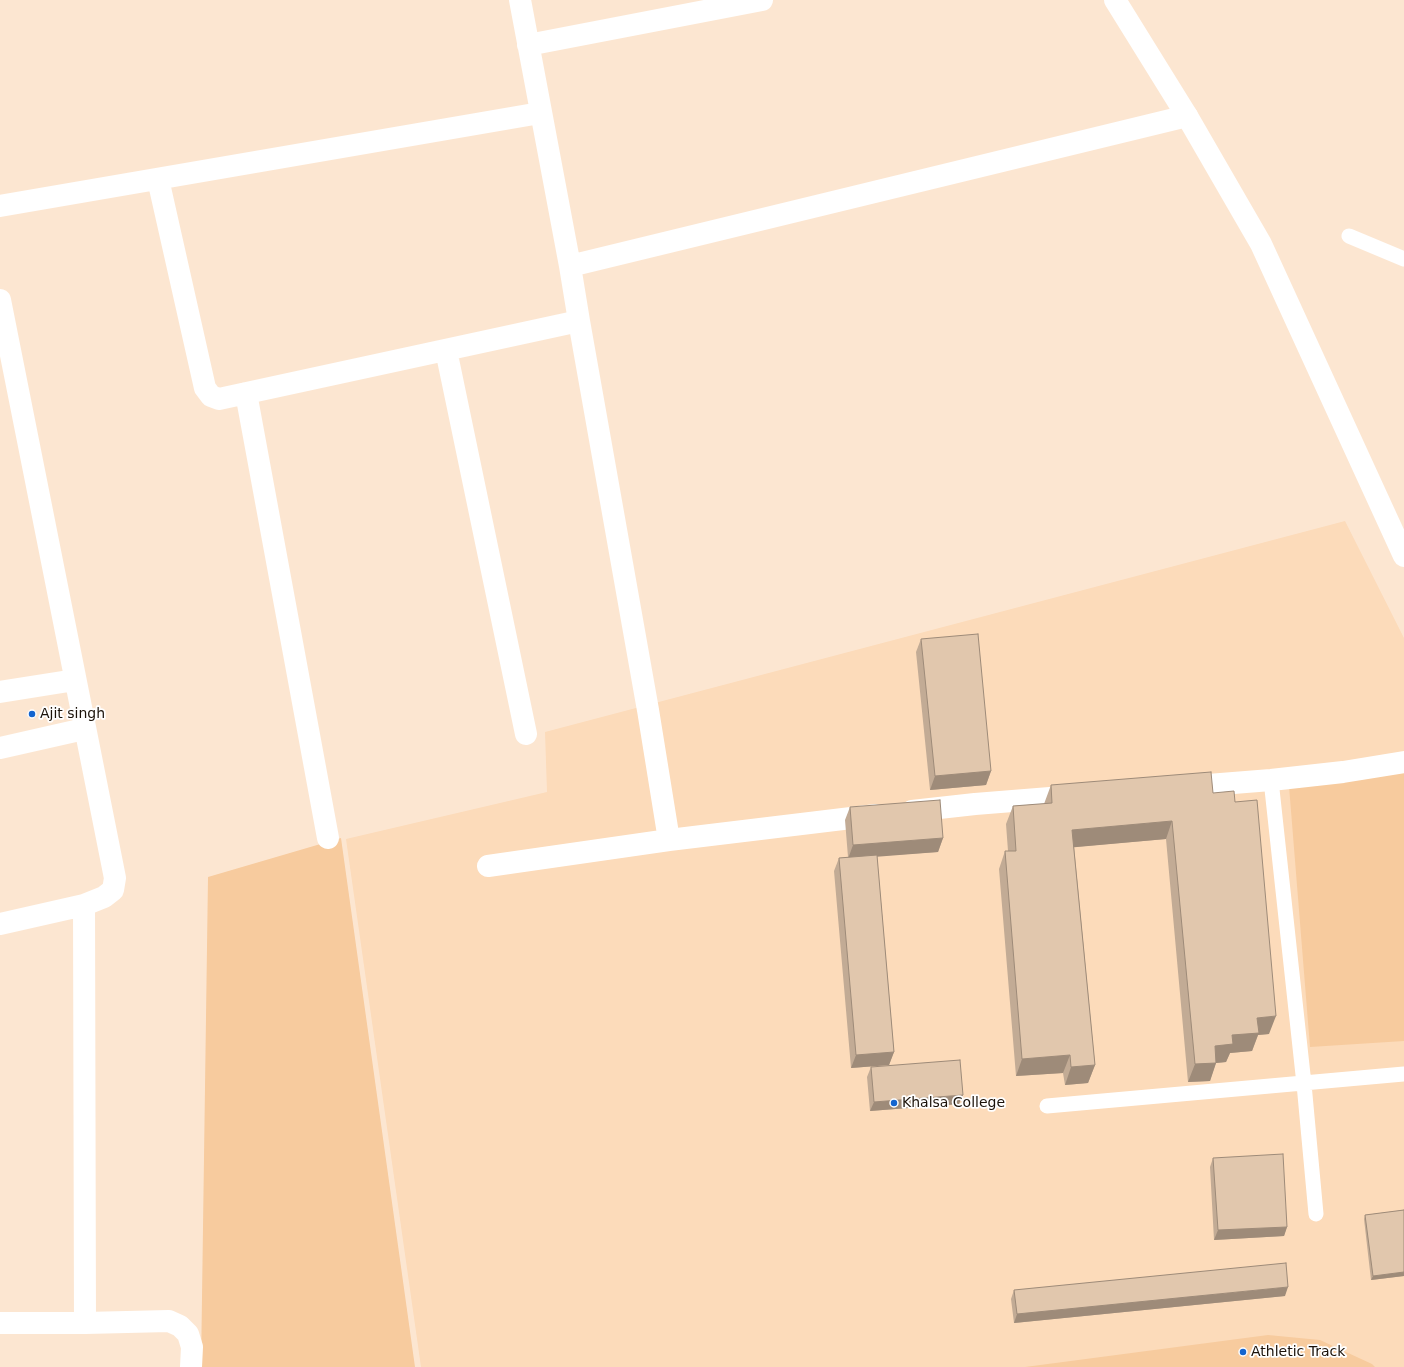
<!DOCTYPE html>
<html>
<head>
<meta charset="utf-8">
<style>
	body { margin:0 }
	canvas { display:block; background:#fce6d1 }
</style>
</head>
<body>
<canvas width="1404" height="1367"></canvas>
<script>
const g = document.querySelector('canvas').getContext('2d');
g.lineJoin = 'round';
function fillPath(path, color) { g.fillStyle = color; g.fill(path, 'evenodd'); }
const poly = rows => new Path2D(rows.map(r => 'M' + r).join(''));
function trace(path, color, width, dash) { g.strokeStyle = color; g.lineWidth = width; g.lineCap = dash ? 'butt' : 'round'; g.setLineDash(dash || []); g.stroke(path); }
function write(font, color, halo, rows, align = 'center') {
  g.font = font + ' "DejaVu Sans",sans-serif'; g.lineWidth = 3.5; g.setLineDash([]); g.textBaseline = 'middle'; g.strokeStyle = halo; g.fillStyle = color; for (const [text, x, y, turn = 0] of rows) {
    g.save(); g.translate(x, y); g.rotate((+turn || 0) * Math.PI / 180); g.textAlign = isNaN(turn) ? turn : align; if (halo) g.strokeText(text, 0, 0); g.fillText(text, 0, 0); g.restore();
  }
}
fillPath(poly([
	[1345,521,1404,638,1404,1367,421,1367,346,839,547,792,545,732]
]), '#fcdbba');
fillPath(poly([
	[1404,772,1404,1041,1310,1047,1289,786],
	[341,838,415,1367,201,1367,208,877],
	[1268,1335,1320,1340,1372,1364,1375,1367,1025,1367]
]), '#f7cb9e');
trace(poly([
	[1349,236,1404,259],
	[1271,780,1304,1084,1316,1214],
	[1047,1106,1404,1074]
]), '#fff', 15);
trace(poly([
	[520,0,570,266,579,321,648,710,669,840],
	[528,45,762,0],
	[158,179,205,388,211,396,219,399,579,321],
	[0,206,540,113],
	[570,266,1187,116],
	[0,300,115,878,113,890,104,897,84,905,0,924],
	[446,350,526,734],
	[246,393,328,838],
	[0,692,75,680],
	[0,748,84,729],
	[1183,787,1271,780,1343,772,1404,762],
	[912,811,975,804,1075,796],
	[488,866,669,840,876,815],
	[84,905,85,1323],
	[0,1323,85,1323,169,1321,180,1326,188,1334,192,1347,191,1367]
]), '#fff', 22);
trace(poly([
	[1115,0,1187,116,1261,244,1404,556]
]), '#fff', 22);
fillPath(poly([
	[921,639,991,771,986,785,930,790,916,652],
	[1051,785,1213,793,1235,802,1269,1034,1258,1035,1252,1051,1230,1053,1226,1062,1216,1063,1210,1081,1188,1082,1166,839,1074,847,1095,1065,1088,1083,1065,1085,1063,1073,1016,1076,999,869,1005,851,1008,851,1006,824,1013,806,1044,804],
	[850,807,943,838,938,852,877,856,894,1052,889,1065,851,1068,834,871,839,858,848,857,845,820],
	[871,1067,959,1104,870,1111,867,1077],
	[1213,1158,1287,1227,1284,1236,1214,1240,1210,1167],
	[1404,1210,1404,1276,1371,1280,1364,1219,1365,1215],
	[1014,1290,1285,1296,1014,1323,1011,1299]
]), '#c2ab95');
fillPath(poly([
	[991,771,986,785,930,790,935,776],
	[1172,821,1166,839,1066,848,1072,830],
	[943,838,938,852,848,859,853,845],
	[1276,1016,1269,1034,1258,1035,1252,1051,1230,1053,1226,1062,1216,1063,1210,1081,1188,1082,1195,1064,1215,1046,1257,1018],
	[894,1052,889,1065,851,1068,856,1055],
	[1070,1055,1063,1073,1016,1076,1022,1059],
	[1095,1065,1088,1083,1065,1085,1071,1067],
	[963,1095,959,1104,870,1111,874,1102],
	[1287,1227,1284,1236,1214,1240,1218,1230],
	[1404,1272,1404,1276,1371,1280,1373,1276],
	[1288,1287,1285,1296,1014,1323,1017,1314]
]), '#9e8b79');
const building = poly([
	[978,634,991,771,935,776,921,639,978,634],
	[1211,772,1213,793,1234,791,1235,802,1257,800,1276,1016,1257,1018,1259,1033,1232,1035,1233,1044,1215,1046,1216,1063,1195,1064,1172,821,1072,830,1095,1065,1071,1067,1070,1055,1022,1059,1005,851,1016,851,1013,806,1052,803,1051,785,1211,772],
	[940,800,943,838,853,845,850,807,940,800],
	[877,855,894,1052,856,1055,839,858,877,855],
	[960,1060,963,1095,874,1102,871,1067,960,1060],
	[1283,1154,1287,1227,1218,1230,1213,1158,1283,1154],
	[1404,1210,1404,1272,1373,1276,1365,1215,1404,1210],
	[1286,1263,1288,1287,1017,1314,1014,1290,1286,1263]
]);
fillPath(building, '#e1c7ad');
trace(building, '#9e8b79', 1);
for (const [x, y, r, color] of [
	[32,714,4,"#1465cf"],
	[894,1103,4,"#1465cf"],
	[1243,1352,4,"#1465cf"]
]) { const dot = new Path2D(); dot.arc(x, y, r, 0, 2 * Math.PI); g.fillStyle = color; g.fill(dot); trace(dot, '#fff', 1.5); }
write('14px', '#1b1209', '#fff', [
	["Ajit singh",40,714],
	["Khalsa College",902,1103],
	["Athletic Track",1251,1352]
], 'left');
</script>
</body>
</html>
